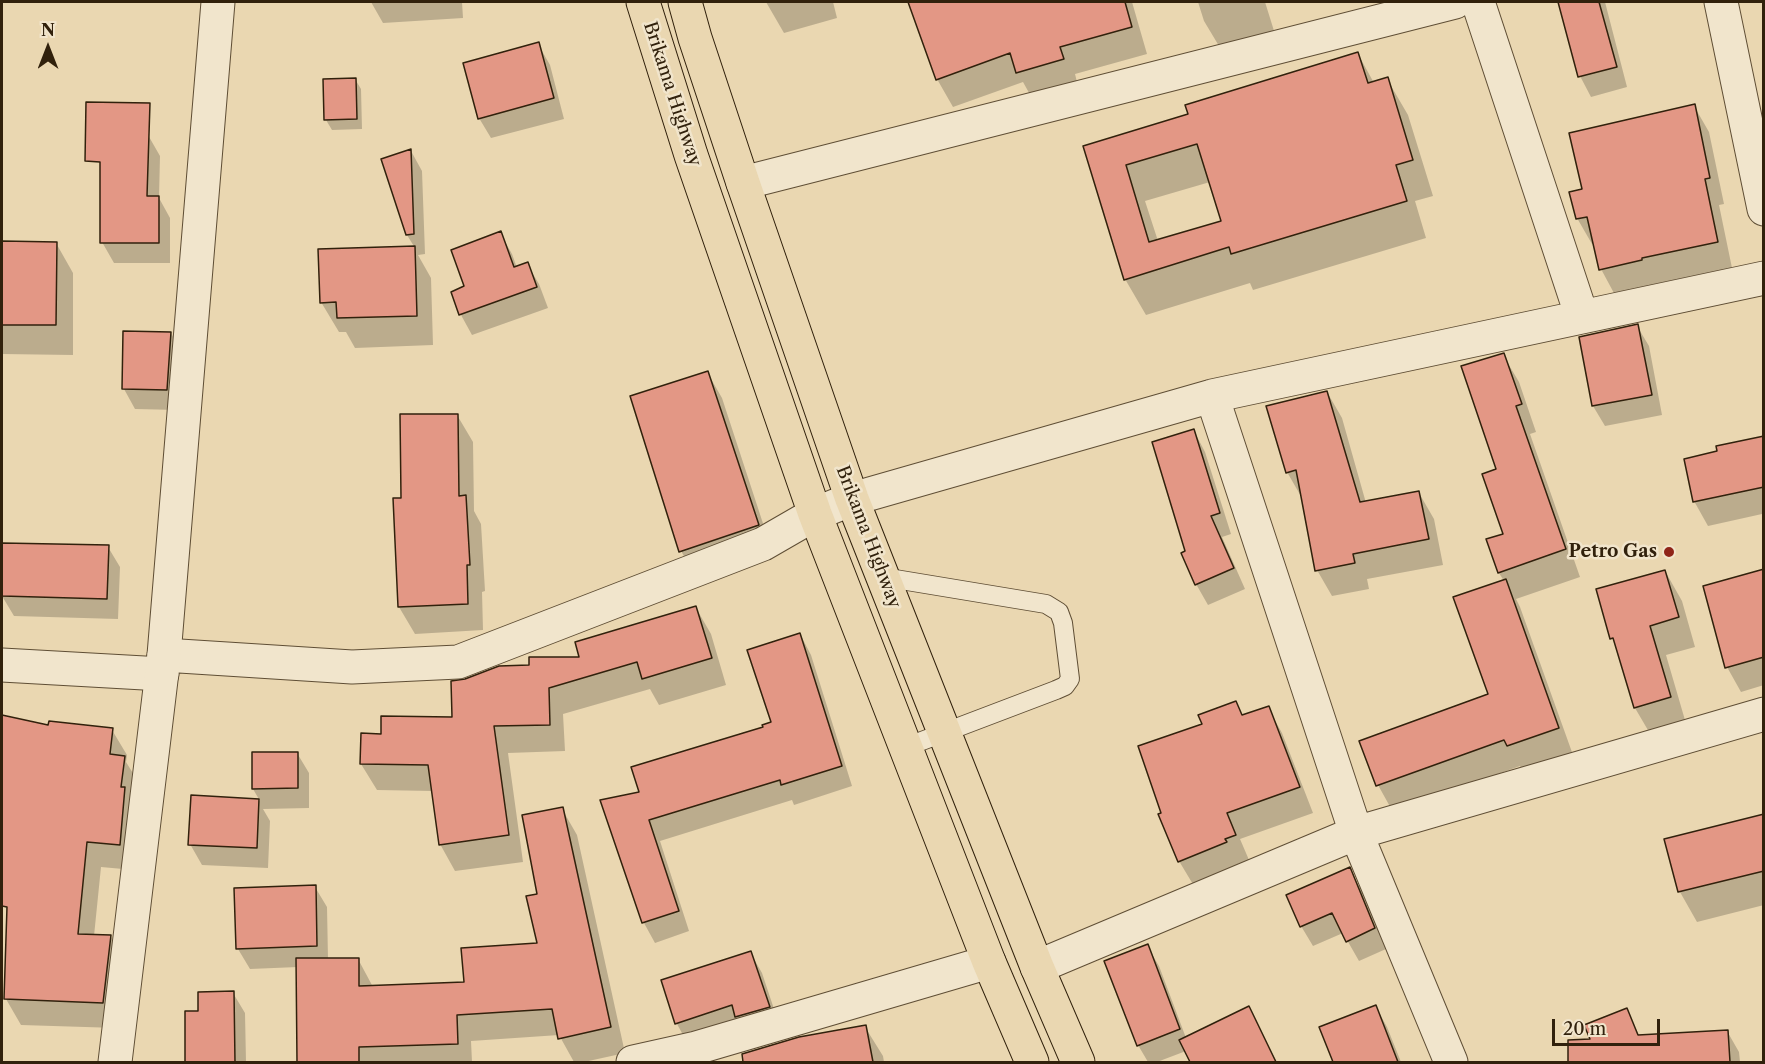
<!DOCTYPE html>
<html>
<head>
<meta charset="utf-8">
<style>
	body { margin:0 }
	#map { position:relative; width:1765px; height:1064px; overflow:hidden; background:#ead7b1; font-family:"Libre Caslon Text",serif }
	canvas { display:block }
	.frame { position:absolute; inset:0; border:3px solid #31210c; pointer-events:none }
	.north { position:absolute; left:18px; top:18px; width:60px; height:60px; -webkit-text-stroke:4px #f1e5cc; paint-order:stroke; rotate:0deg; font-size:16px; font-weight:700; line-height:24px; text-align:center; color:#31210c }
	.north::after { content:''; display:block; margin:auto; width:21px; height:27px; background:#31210c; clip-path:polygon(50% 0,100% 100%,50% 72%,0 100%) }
	.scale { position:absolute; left:1552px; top:1019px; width:108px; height:27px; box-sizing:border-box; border:3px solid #31210c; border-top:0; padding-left:8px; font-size:18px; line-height:21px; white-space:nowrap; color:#31210c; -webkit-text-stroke:4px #f1e5cc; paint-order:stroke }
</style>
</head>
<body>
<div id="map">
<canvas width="1765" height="1064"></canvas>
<div class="frame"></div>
<div class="north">N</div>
<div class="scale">20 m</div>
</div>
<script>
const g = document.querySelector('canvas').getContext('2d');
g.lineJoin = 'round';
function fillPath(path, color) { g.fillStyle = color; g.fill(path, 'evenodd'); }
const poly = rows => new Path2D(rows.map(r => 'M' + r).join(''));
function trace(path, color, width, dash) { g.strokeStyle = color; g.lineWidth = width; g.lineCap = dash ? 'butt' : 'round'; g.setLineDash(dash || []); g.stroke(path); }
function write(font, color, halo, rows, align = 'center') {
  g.font = font + ' "Libre Caslon Text",serif'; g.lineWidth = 5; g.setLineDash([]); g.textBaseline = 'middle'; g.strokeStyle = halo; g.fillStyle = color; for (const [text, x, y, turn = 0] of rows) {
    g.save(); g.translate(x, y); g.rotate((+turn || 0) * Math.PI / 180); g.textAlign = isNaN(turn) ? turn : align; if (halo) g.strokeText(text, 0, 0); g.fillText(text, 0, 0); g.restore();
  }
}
fillPath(poly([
	[371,2,462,2,463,18,383,23],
	[766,2,833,2,837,18,784,33],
	[909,2,1132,2,1147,54,1075,74,1078,86,1033,100,1023,82,953,107,937,79],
	[1198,2,1265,2,1275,34,1222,51,1204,21],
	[1559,2,1605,2,1627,87,1591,97,1580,76],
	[538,44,550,65,564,119,491,138,479,118],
	[1358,54,1374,83,1387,79,1408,115,1433,196,1415,201,1426,238,1253,290,1250,283,1146,315,1125,279,1084,147,1190,115],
	[1210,182,1222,222,1158,241,1145,201],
	[355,79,361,89,362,129,332,130,326,120],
	[1694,106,1709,132,1724,204,1719,205,1732,268,1655,284,1656,286,1615,295,1601,269,1595,244,1592,244,1577,218,1584,190],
	[148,135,160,156,159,198,170,218,170,263,114,263,102,242],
	[411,151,422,171,425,254,418,255,431,278,433,345,355,348,346,332,339,332,321,302,415,248,407,235],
	[500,233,512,254,517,268,527,264,539,284,548,308,472,335,461,315,452,292,466,287],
	[2,243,56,243,73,273,73,355,2,354],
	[1637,326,1649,346,1662,415,1605,426,1593,406],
	[171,333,182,354,178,410,135,409,124,389],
	[1503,355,1519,382,1536,432,1530,434,1580,577,1516,599,1520,607,1573,755,1523,772,1520,766,1393,812,1378,785,1490,695,1504,581,1499,573,1488,540,1505,535,1497,470],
	[707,372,722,398,772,551,696,577,681,551],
	[1327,392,1342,418,1366,503,1419,493,1434,519,1443,565,1367,579,1369,589,1332,596,1317,570,1302,498,1287,472],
	[457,415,473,442,474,511,481,524,485,591,482,592,483,630,415,634,399,607,402,499],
	[1194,431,1205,452,1231,534,1222,537,1245,589,1208,605,1196,584,1187,552],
	[1764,437,1764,520,1762,514,1708,526,1694,501,1718,453],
	[3,544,108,547,120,567,118,619,14,616,2,596],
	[1665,571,1682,601,1695,647,1666,655,1687,727,1652,737,1635,708,1618,649,1612,638],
	[1764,571,1764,685,1741,692,1727,667],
	[696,608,711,634,726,685,659,705,650,689,563,714,565,751,508,753,523,862,455,871,440,844,433,791,377,790,361,764,383,735,453,719,531,667,581,659],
	[800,634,811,655,852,786,794,805,792,800,660,841,689,931,655,943,644,923,602,801,641,794,773,723],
	[1235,703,1243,716,1268,708,1282,733,1313,813,1240,839,1249,860,1238,864,1240,868,1194,886,1179,861,1163,814],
	[2,717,49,727,112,730,127,755,126,762,139,783,134,870,101,867,94,936,111,937,125,962,117,1028,21,1025,6,999,8,912,5,906,12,840,2,838],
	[297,753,309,773,309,808,263,809,270,821,268,868,202,865,190,844,193,796,260,801,253,789],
	[562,809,577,835,625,1053,584,1062,574,1062,559,1035,471,1041,472,1062,298,1062,298,967,250,969,238,949,315,887,327,907,328,959,358,959,373,987,466,984,539,944,539,895],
	[1764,815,1764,905,1697,922,1680,892,1666,840],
	[1349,869,1361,889,1386,949,1359,961,1343,933,1313,946,1301,926],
	[1147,946,1159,966,1186,1038,1248,1008,1277,1062,1192,1062,1186,1051,1157,1062,1148,1062,1138,1045],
	[750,952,762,973,780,1027,688,1044,677,1024,663,981],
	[233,993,245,1013,246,1062,187,1062,186,1013,200,1013],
	[1376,1007,1387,1027,1401,1062,1334,1062,1321,1028],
	[1626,1010,1640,1037,1727,1031,1739,1052,1740,1062,1601,1062,1586,1026],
	[865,1027,883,1056,884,1062,745,1062,743,1055]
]), '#0003');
const building = poly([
	[908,2,1125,2,1132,27,1060,47,1064,59,1016,73,1010,53,936,80,908,2],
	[1558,2,1599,2,1617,67,1578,77,1558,2],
	[539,42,554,98,478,119,463,63,539,42],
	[1358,52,1368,83,1388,77,1413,160,1396,165,1407,201,1231,254,1229,247,1124,280,1083,146,1188,114,1185,105,1358,52],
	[1197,144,1221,221,1149,242,1126,165,1197,144],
	[356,78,357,119,324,120,323,79,356,78],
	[86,102,150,103,147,196,159,196,159,243,100,243,100,162,85,161,86,102],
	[1695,104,1710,178,1705,179,1718,242,1642,258,1642,260,1599,270,1587,217,1576,219,1569,192,1582,189,1569,133,1695,104],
	[411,149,414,234,406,235,381,159,411,149],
	[501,231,514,267,528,262,537,287,459,315,451,292,464,286,451,250,501,231],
	[2,241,57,242,56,325,2,325,2,241],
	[415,246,417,316,337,318,336,302,320,303,318,249,415,246],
	[1638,324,1652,395,1592,406,1579,337,1638,324],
	[123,331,171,332,167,390,122,389,123,331],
	[1504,353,1522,404,1516,406,1566,549,1498,573,1486,539,1503,534,1482,474,1496,469,1461,366,1504,353],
	[708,371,759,525,679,552,630,396,708,371],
	[1327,391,1360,502,1419,491,1429,539,1353,554,1355,563,1315,571,1296,470,1286,473,1266,406,1327,391],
	[400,414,458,414,459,496,466,495,470,565,467,565,468,604,398,607,393,498,401,498,400,414],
	[1194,429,1220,513,1211,516,1234,568,1195,585,1181,553,1185,551,1152,442,1194,429],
	[1764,436,1764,487,1693,502,1684,459,1717,451,1716,446,1764,436],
	[2,543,109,545,107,599,2,596,2,543],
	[1764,569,1764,657,1725,668,1703,586,1764,569],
	[1665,570,1679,617,1650,626,1671,697,1634,708,1613,638,1610,639,1596,589,1665,570],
	[1506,579,1559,728,1507,746,1504,740,1376,786,1359,741,1488,694,1453,597,1506,579],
	[696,606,712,658,642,679,637,662,549,688,550,725,494,726,509,835,439,845,428,765,360,764,361,733,381,734,381,716,452,717,451,681,465,679,499,666,529,665,529,657,579,657,575,642,696,606],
	[800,633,842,766,781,785,780,780,649,820,679,911,642,923,600,800,639,792,631,767,763,727,762,725,771,722,747,650,800,633],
	[1236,701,1242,715,1269,706,1300,787,1227,813,1236,835,1225,839,1227,842,1178,862,1158,814,1161,813,1138,746,1202,724,1198,715,1236,701],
	[2,715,48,725,49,721,113,728,110,754,125,756,121,787,125,787,120,845,87,842,78,934,111,935,103,1003,4,999,7,907,2,906,2,715],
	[252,752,298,752,298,788,252,789,252,752],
	[191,795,259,799,257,848,188,845,191,795],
	[563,807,611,1027,558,1039,552,1009,457,1015,458,1044,359,1047,359,1062,297,1062,296,958,359,958,359,986,464,982,461,948,537,943,526,896,537,894,522,815,563,807],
	[1764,814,1764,871,1678,892,1664,839,1764,814],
	[1350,867,1375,928,1346,942,1332,913,1300,927,1286,895,1350,867],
	[316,885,317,946,236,949,234,888,316,885],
	[1148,944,1180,1029,1137,1046,1104,961,1148,944],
	[751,951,770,1007,735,1017,732,1005,675,1024,661,980,751,951],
	[234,991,235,1062,185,1062,185,1011,198,1011,198,992,234,991],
	[1376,1005,1398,1062,1333,1062,1319,1027,1376,1005],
	[1249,1006,1276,1062,1190,1062,1179,1040,1249,1006],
	[1627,1008,1638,1035,1728,1030,1730,1062,1568,1062,1568,1040,1590,1039,1584,1025,1627,1008],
	[866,1025,873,1062,743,1062,742,1054,799,1037,866,1025]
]);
fillPath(building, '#e39785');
trace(building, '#31210c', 1.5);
const service = poly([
	[883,577,1046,604,1059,612,1063,623,1070,679,1065,686,1056,690,906,747]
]);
const minor = poly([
	[1478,2,1582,317],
	[1721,2,1764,209],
	[743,183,1455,2],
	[1212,396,1356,833,1451,1062],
	[164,655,352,667,458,662,763,544,815,514,852,499,1212,396,1764,278],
	[2,665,162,674],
	[1037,967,1356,833,1764,714],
	[633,1062,696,1048,989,962]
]);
const tertiary = poly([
	[115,1062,164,655,218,2]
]);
const trunk = poly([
	[643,2,691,155,815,514,989,962,1032,1062],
	[685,2,695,38,743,183,852,499,1037,967,1078,1062]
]);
trace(service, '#5f4e35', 20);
trace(minor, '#5f4e35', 35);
trace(tertiary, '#5f4e35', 35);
trace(trunk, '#31210c', 35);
trace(service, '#f1e5cc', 18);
trace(minor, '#f1e5cc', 33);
trace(tertiary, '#f1e5cc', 33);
trace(trunk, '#ead7b1', 33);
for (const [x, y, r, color] of [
	[1669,552,6,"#8f2418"]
]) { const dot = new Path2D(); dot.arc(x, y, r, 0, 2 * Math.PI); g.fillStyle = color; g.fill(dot); trace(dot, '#f1e5cc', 2); }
write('18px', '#31210c', '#f1e5cc', [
	["Brikama Highway",672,94,72],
	["Brikama Highway",868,537,69]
]);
write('bold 18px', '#31210c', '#f1e5cc', [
	["Petro Gas",1657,552]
], 'right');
</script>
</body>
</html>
